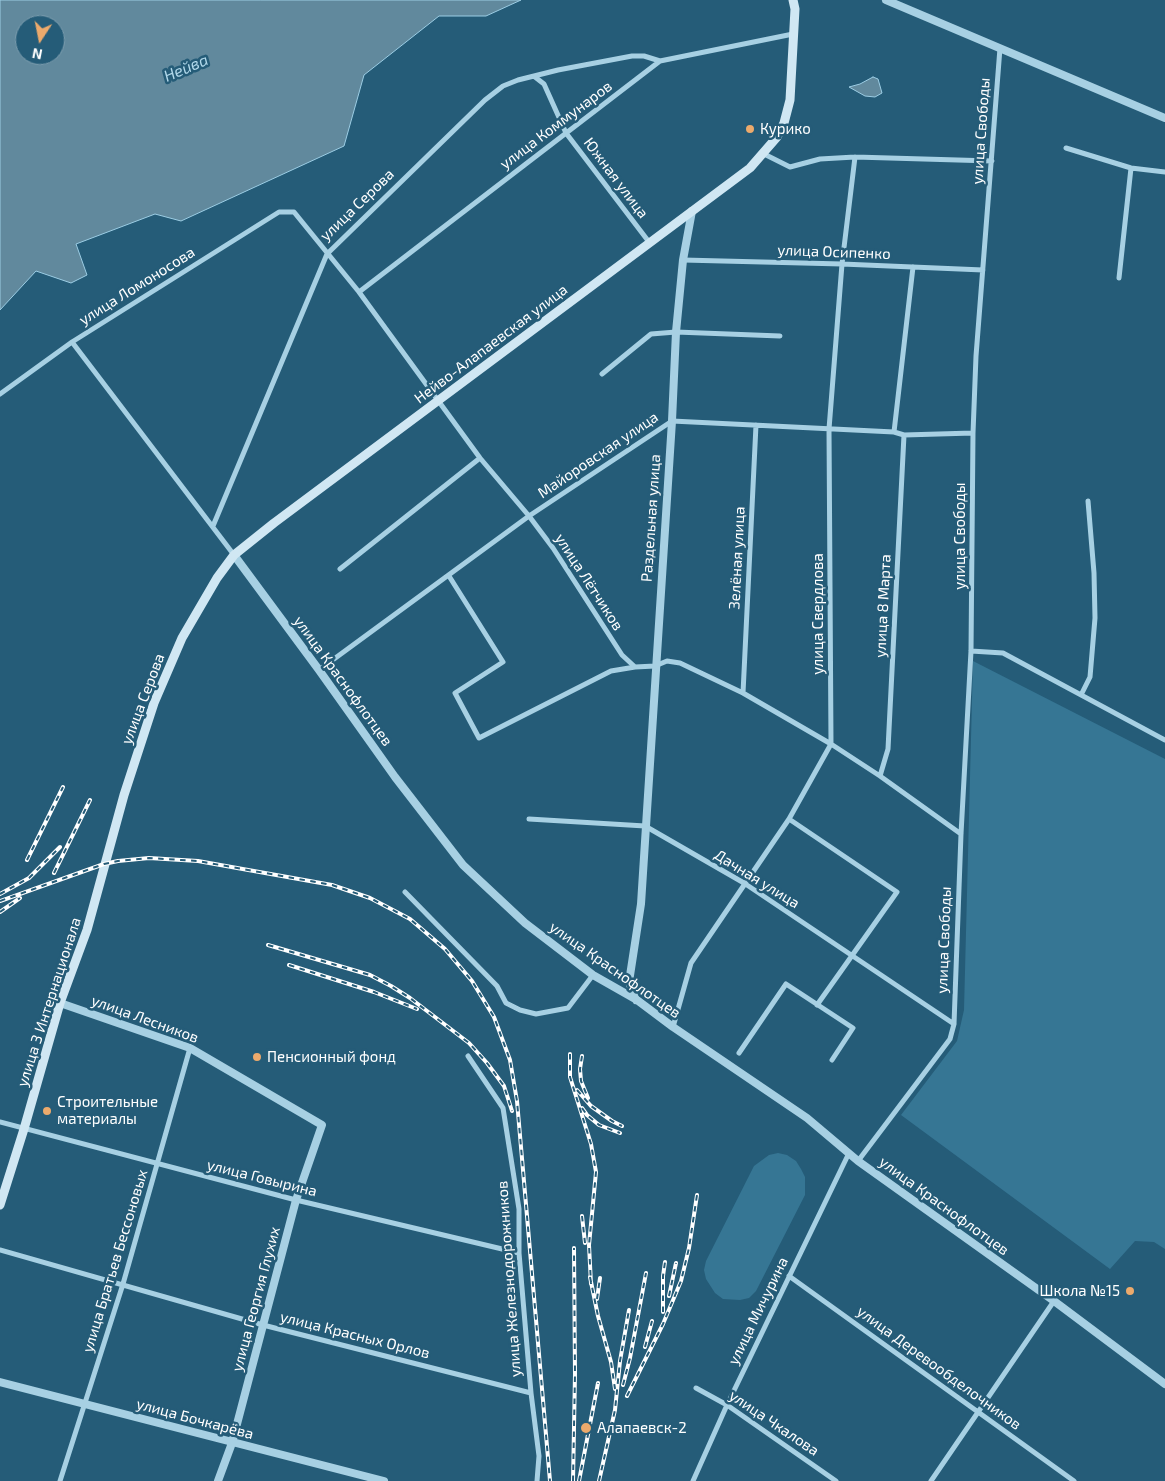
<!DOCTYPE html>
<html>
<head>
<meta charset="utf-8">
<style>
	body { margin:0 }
	#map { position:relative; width:1165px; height:1481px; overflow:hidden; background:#255c78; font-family:"Exo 2",sans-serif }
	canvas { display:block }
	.north { position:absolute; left:15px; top:15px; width:50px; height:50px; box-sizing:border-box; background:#255c78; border:1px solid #7c9dae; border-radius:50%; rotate:191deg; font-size:14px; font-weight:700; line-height:20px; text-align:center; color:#fff }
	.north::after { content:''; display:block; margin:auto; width:18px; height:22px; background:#ecaa6c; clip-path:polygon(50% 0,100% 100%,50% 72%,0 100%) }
</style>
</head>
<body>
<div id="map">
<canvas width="1165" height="1481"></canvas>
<div class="north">N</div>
</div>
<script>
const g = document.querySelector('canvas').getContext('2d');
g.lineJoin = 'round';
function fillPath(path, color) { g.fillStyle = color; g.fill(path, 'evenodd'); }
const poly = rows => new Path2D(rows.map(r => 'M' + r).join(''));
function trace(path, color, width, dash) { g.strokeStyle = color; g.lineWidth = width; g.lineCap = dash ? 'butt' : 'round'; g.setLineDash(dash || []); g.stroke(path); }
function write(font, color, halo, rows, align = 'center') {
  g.font = font + ' "Exo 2",sans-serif'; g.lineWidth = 5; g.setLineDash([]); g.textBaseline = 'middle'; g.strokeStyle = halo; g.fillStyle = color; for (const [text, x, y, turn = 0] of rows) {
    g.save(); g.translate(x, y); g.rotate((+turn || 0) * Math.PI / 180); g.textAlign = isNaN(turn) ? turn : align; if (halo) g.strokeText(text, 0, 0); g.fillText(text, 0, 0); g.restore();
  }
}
fillPath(poly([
	[973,661,1165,759,1165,1249,1154,1242,1135,1241,1110,1269,901,1115,957,1041,964,1010],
	[778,1153,787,1155,796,1161,801,1169,805,1177,805,1195,756,1291,749,1298,740,1300,723,1299,715,1293,706,1279,704,1270,706,1261,754,1166,769,1155]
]), '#367694');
const water = poly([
	[0,0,521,0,486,16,439,16,364,75,344,146,181,221,155,214,76,244,87,275,71,283,36,271,0,310,0,0],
	[25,25,55,25,55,55,25,55,25,25],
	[873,77,878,79,882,93,875,97,865,96,849,87,860,84,873,77]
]);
fillPath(water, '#61899d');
trace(water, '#9ccde4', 1);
trace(poly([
	[535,77,544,84,566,133,649,242],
	[1066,148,1131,168,1165,172],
	[764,154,790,167,820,159,855,157,992,161],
	[683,260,842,264,983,270],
	[1119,278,1131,168],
	[359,292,660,61,793,34],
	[72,342,234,555],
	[602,374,651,334,676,332,780,336],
	[0,394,72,342,279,212,294,212,359,292,480,458,529,516,553,548,622,655,635,667,655,666,667,661,680,663,743,693,831,744,880,776,961,834],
	[894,432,913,267],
	[213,526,327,254,485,100,503,86,518,80,558,70,632,56,644,56,660,61],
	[340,569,480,458],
	[449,576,503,662,455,693,479,738,611,671,635,667],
	[971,651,1003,653,1165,740],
	[319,670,529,516,672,421,894,432,904,435,973,433],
	[743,693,756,425],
	[1081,695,1090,677,1095,618,1094,573,1088,501],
	[880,776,888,749,904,435],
	[529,819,645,826,744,883,954,1024],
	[789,819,897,892,817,1005],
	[405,892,497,986,506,1003,520,1010,536,1014,568,1008,593,975],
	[673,1027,691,963,789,819,831,744,829,429,842,264,855,157],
	[739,1053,786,984,853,1028,832,1060],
	[468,1056,503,1108,519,1209,519,1253,531,1393,539,1456,537,1481],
	[0,1122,296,1200,519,1253],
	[858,1161,950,1039,954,1024,961,834,971,651,973,433,976,356,1000,48],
	[0,1250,263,1325,531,1393],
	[789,1276,1074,1481],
	[696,1388,727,1405,836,1481],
	[60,1481,123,1284,190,1048],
	[693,1481,727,1405,849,1153],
	[931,1481,1054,1301]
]), '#a7d0e3', 5);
trace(poly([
	[886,0,1165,118],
	[234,555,319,670,395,777,463,865,525,923,593,975,637,1000,673,1027,807,1118,858,1161,1054,1301,1165,1384],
	[636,1000,629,982,641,904,672,421,676,332,683,260,692,211],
	[60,1003,190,1048,322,1125,296,1200,232,1443,218,1481],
	[0,1382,384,1481]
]), '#a7d0e3', 8);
trace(poly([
	[0,1205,24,1129,60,1003,87,930,124,795,154,703,182,638,217,578,234,555,274,523,750,168,777,137,784,123,790,100,795,9,793,0]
]), '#d0e7f3', 9);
const rail = poly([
	[27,860,63,787],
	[54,873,90,800],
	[0,894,29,878,60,847],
	[0,901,104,864,118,861,149,858,198,861,332,885,370,898,410,919,445,949,472,981,494,1017,510,1060,517,1101,550,1481],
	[0,912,20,898],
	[268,945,370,975,391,986,410,998,469,1043,487,1063,504,1086,512,1111],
	[289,965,374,992,417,1009],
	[570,1054,570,1077,591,1144,596,1172,589,1245,591,1284],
	[582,1056,580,1069,581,1081,588,1098],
	[577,1090,591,1106,612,1121,622,1126],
	[582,1108,587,1115,599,1125,620,1133],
	[582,1216,585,1243],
	[590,1277,598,1316,611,1362,615,1389],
	[669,1296,676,1263],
	[597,1299,600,1278],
	[663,1312,663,1276,665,1262],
	[645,1347,652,1321],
	[623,1385,630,1358,646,1273],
	[627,1396,663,1324,681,1281,689,1248,697,1195],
	[573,1481,575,1374,574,1248],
	[579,1481,598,1383],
	[599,1481,615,1410,620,1361,629,1310]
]);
trace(rail, '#fff', 4);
trace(rail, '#255c78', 2, [5.5]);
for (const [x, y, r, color] of [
	[750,129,5,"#ecaa6c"],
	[257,1057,5,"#ecaa6c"],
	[47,1111,5,"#ecaa6c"],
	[1130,1291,5,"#ecaa6c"],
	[586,1428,6,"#ecaa6c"]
]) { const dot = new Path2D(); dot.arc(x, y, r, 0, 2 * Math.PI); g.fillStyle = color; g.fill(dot); trace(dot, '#255c78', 2); }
write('15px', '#fff', '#255c78', [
	["улица Коммунаров",556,125,-37],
	["улица Свободы",981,131,-86],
	["Южная улица",616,178,53],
	["улица Серова",357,205,-44],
	["улица Осипенко",834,252,2],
	["улица Ломоносова",137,286,-32],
	["Нейво-Алапаевская улица",491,344,-37],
	["Майоровская улица",598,455,-34],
	["Раздельная улица",651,518,-86],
	["улица Свободы",960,536,-90],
	["Зелёная улица",737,558,-87],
	["улица Лётчиков",589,582,57],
	["улица 8 Марта",883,606,-87],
	["улица Свердлова",818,614,-90],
	["улица Краснофлотцев",343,681,54],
	["улица Серова",143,699,-69],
	["Дачная улица",757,879,32],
	["улица Свободы",944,940,-88],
	["улица Краснофлотцев",615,970,35],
	["улица 3 Интернационала",49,1002,-72],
	["улица Лесников",145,1019,20],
	["улица Говырина",262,1178,14],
	["улица Краснофлотцев",944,1206,36],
	["улица Братьев Бессоновых",115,1261,-73],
	["улица Железнодорожников",509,1279,-94],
	["улица Георгия Глухих",256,1299,-75],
	["улица Мичурина",758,1311,-64],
	["улица Красных Орлов",355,1335,14],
	["улица Деревообделочников",939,1368,36],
	["улица Бочкарёва",195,1419,15],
	["улица Чкалова",774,1423,34]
]);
write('15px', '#fff', '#255c78', [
	["Курико",760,129],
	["Пенсионный фонд",267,1057],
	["Строительные",57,1102],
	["материалы",57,1119],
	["Школа №15",1120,1291,"right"],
	["Алапаевск-2",597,1428]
], 'left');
write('italic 16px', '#b2d9eb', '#255c78', [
	["Нейва",186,68,-23]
]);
</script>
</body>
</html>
